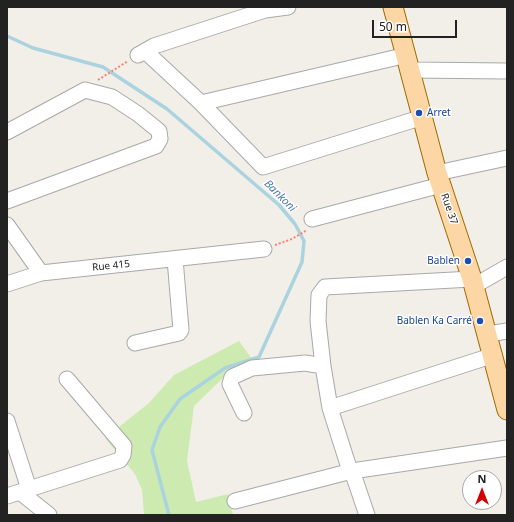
<!DOCTYPE html>
<html>
<head>
<meta charset="utf-8">
<style>
	body { margin:0 }
	#map { position:relative; width:514px; height:522px; overflow:hidden; background:#f2efe9; font-family:"Noto Sans",sans-serif }
	canvas { display:block }
	.frame { position:absolute; inset:0; border:8px solid #222; pointer-events:none }
	.north { position:absolute; left:462px; top:470px; width:40px; height:40px; box-sizing:border-box; background:#fff; border:1px solid #a7a7a7; border-radius:50%; rotate:0deg; font-size:11px; font-weight:700; line-height:16px; text-align:center; color:#222 }
	.north::after { content:''; display:block; margin:auto; width:14px; height:18px; background:#d40000; clip-path:polygon(50% 0,100% 100%,50% 72%,0 100%) }
	.scale { position:absolute; left:372px; top:20px; width:85px; height:18px; box-sizing:border-box; border:2px solid #222; border-top:0; padding-left:5px; font-size:12px; line-height:14px; white-space:nowrap; color:#222; -webkit-text-stroke:3px #fff; paint-order:stroke }
</style>
</head>
<body>
<div id="map">
<canvas width="514" height="522"></canvas>
<div class="frame"></div>
<div class="north">N</div>
<div class="scale">50 m</div>
</div>
<script>
const g = document.querySelector('canvas').getContext('2d');
g.lineJoin = 'round';
function fillPath(path, color) { g.fillStyle = color; g.fill(path, 'evenodd'); }
const poly = rows => new Path2D(rows.map(r => 'M' + r).join(''));
function trace(path, color, width, dash) { g.strokeStyle = color; g.lineWidth = width; g.lineCap = dash ? 'butt' : 'round'; g.setLineDash(dash || []); g.stroke(path); }
function write(font, color, halo, rows, align = 'center') {
  g.font = font + ' "Noto Sans",sans-serif'; g.lineWidth = 3; g.setLineDash([]); g.textBaseline = 'middle'; g.strokeStyle = halo; g.fillStyle = color; for (const [text, x, y, turn = 0] of rows) {
    g.save(); g.translate(x, y); g.rotate((+turn || 0) * Math.PI / 180); g.textAlign = isNaN(turn) ? turn : align; if (halo) g.strokeText(text, 0, 0); g.fillText(text, 0, 0); g.restore();
  }
}
fillPath(poly([
	[239,341,255,363,226,375,194,406,187,461,196,502,228,494,233,515,144,515,142,490,135,474,105,438,149,403,174,375]
]), '#cdebb0');
trace(poly([
	[7,36,33,48,103,67,167,109,279,205,295,224,304,241,302,262,259,357,225,368,180,399,160,427,152,450,169,515]
]), '#aad3df', 3.5);
const minor = poly([
	[145,51,201,103,263,167,423,117],
	[138,55,154,46,265,10,288,7],
	[411,70,507,71],
	[201,103,407,55],
	[7,132,85,90,112,97,138,114,159,131,160,139,156,146,7,201],
	[437,173,507,158],
	[312,219,441,185],
	[7,225,41,273],
	[7,284,41,273,264,249],
	[474,286,507,267],
	[488,334,507,331],
	[135,343,179,333,181,330,175,259],
	[330,408,494,355],
	[244,413,230,384,232,377,252,368,305,363,323,366],
	[7,421,29,489],
	[350,471,330,408,323,366,318,321,319,295,325,287,472,279],
	[352,471,367,515],
	[20,492,49,515],
	[7,496,120,460,123,455,124,446,67,379],
	[235,501,352,471,507,448]
]);
const major = poly([
	[393,7,437,173,472,279,507,410]
]);
trace(minor, '#a9a9a9', 17);
trace(major, '#a06b00', 21);
trace(poly([
	[98,80,128,61],
	[275,245,292,239,307,230]
]), '#fa8072', 2, [2, 2]);
trace(minor, '#fff', 15);
trace(major, '#fcd6a4', 19);
for (const [x, y, r, color] of [
	[419,113,4,"#1a4fb4"],
	[468,261,4,"#1a4fb4"],
	[480,321,4,"#1a4fb4"]
]) { const dot = new Path2D(); dot.arc(x, y, r, 0, 2 * Math.PI); g.fillStyle = color; g.fill(dot); trace(dot, '#fff', 1.5); }
write('10px', '#164399', '#fff', [
	["Arret",427,113,"left"],
	["Bablen",460,261],
	["Bablen Ka Carré",472,321]
], 'right');
write('10px', '#222', '#fff', [
	["Rue 37",449,209,71],
	["Rue 415",111,266,-6]
]);
write('italic 11px', '#4a7aab', '#fff', [
	["Bankoni",280,196,45]
]);
</script>
</body>
</html>
